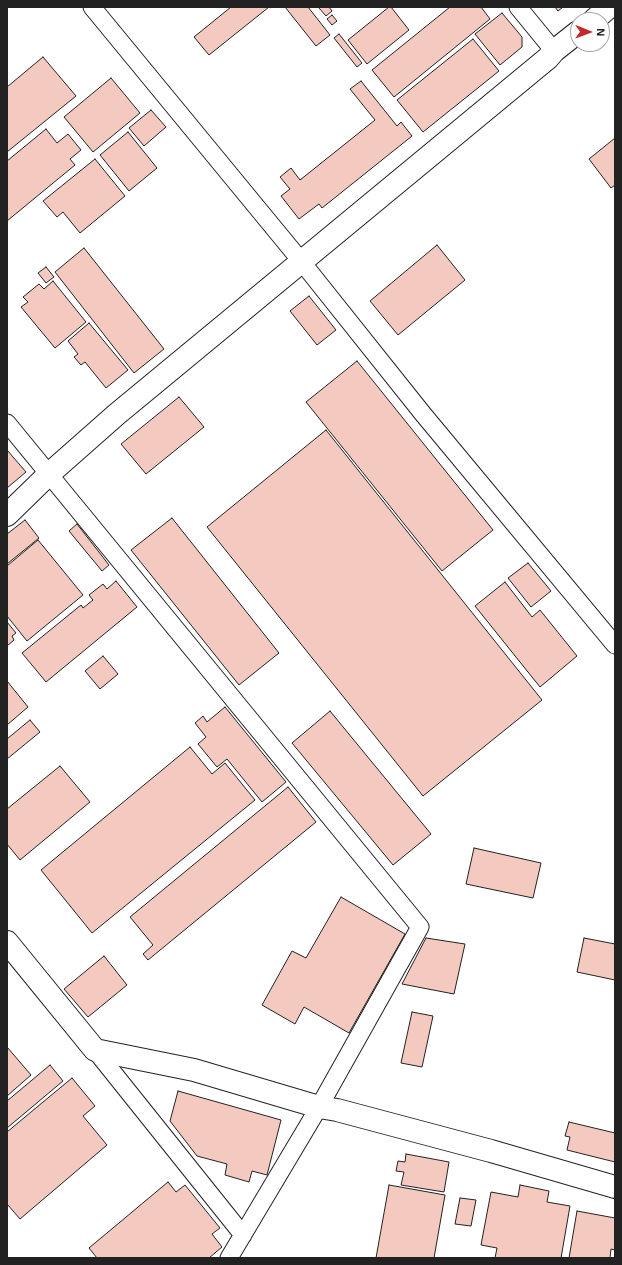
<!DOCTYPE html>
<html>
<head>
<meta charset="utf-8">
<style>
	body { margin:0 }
	#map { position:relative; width:622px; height:1265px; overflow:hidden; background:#fff; font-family:Helvetica,sans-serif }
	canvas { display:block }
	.frame { position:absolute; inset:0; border:8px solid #222; pointer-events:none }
	.north { position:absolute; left:570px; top:12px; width:40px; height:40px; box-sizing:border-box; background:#fff; border:1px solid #a7a7a7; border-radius:50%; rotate:91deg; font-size:11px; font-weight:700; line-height:16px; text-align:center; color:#222 }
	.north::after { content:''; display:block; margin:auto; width:14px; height:18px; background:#c62828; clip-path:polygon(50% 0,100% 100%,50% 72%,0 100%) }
</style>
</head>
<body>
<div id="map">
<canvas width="622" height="1265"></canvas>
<div class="frame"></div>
<div class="north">N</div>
</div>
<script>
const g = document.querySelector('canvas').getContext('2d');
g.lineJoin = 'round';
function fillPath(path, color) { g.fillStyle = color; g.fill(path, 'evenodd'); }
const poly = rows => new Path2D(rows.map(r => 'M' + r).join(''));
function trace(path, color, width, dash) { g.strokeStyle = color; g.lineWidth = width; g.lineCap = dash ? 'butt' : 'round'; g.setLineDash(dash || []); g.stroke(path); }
const building = poly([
	[231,7,269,7,209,55,194,37,231,7],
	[285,7,308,7,330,35,316,46,285,7],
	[320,7,329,7,332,11,326,16,319,8,320,7],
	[389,7,391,7,409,30,367,64,348,40,389,7],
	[450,7,481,7,490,19,394,97,372,70,450,7],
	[555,7,563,7,558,11,555,7],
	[502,13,522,37,522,47,500,65,475,34,502,13],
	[332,15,337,21,332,25,327,19,332,15],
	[339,34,362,63,357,67,334,38,339,34],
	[473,39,499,71,423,132,397,100,473,39],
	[43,57,76,96,7,152,7,87,43,57],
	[111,78,140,113,93,152,64,117,111,78],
	[361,81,397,126,401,122,412,136,322,208,319,204,299,219,281,196,290,189,280,177,291,168,300,180,375,120,350,89,361,81],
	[151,110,166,127,144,146,129,128,151,110],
	[46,129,57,143,68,134,81,150,70,159,75,165,7,221,7,161,46,129],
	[128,132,157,168,129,191,100,155,128,132],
	[615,138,615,185,611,188,589,159,615,138],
	[95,159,125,196,80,233,63,212,57,217,43,201,95,159],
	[437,245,465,280,398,335,370,301,437,245],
	[84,248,164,349,134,373,55,272,84,248],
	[46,267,54,277,46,283,38,273,46,267],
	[53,281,86,322,55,348,21,307,28,302,23,297,39,284,44,289,53,281],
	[309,296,336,330,317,345,290,311,309,296],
	[89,323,128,370,106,388,85,362,81,365,74,357,78,354,68,341,89,323],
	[357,361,493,530,442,571,306,402,357,361],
	[179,397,204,427,146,474,121,444,179,397],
	[326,430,542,700,423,796,207,527,326,430],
	[7,450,26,472,7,488,7,450],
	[172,518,279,653,239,685,131,550,172,518],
	[25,520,39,538,7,564,7,534,25,520],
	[77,524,109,565,102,571,69,531,77,524],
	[38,540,83,595,27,641,7,616,7,566,38,540],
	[528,563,551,591,531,607,508,578,528,563],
	[116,581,137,607,46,682,22,653,81,605,83,608,93,600,89,595,103,584,107,589,116,581],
	[505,582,532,617,540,610,577,656,540,687,475,606,505,582],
	[7,622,16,633,12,636,14,640,7,646,7,622],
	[103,656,118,674,100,689,85,671,103,656],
	[7,681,28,707,7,725,7,681],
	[225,707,286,782,262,802,227,759,217,767,198,744,206,737,195,723,203,716,207,722,225,707],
	[330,711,431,834,393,865,292,743,330,711],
	[30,720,40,732,7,759,7,739,30,720],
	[190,747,212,774,225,763,255,800,92,933,41,870,190,747],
	[60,766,90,802,20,860,7,844,7,809,60,766],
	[288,787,316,822,148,960,143,954,153,945,130,917,288,787],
	[474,848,541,863,533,898,466,884,474,848],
	[341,897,405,934,349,1033,304,1007,295,1024,262,1005,292,951,306,958,341,897],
	[426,938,465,944,454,994,402,984,426,938],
	[584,938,615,944,615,980,577,972,584,938],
	[104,956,127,985,88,1017,64,989,104,956],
	[412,1012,433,1016,422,1067,401,1063,412,1012],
	[7,1047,31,1075,7,1096,7,1047],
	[50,1065,63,1081,7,1128,7,1101,50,1065],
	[72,1078,95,1106,83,1116,107,1145,20,1219,7,1204,7,1132,72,1078],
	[178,1091,281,1120,267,1175,252,1171,249,1182,225,1175,227,1164,197,1156,170,1121,178,1091],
	[569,1122,615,1133,615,1162,567,1150,570,1137,565,1136,569,1122],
	[406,1154,449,1162,444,1192,401,1185,404,1172,396,1171,398,1161,405,1162,406,1154],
	[168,1182,176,1192,185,1185,220,1228,212,1234,222,1247,209,1258,97,1258,89,1248,168,1182],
	[389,1185,445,1195,434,1258,376,1258,389,1185],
	[520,1185,549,1191,547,1202,570,1206,561,1258,495,1258,497,1248,481,1245,491,1192,518,1197,520,1185],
	[460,1198,476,1200,471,1226,455,1224,460,1198],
	[577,1211,615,1218,615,1250,611,1249,610,1258,569,1258,577,1211]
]);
fillPath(building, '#f3c9c0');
trace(building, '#222', 1);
const street = poly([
	[92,7,301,261,423,414,615,645],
	[518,7,554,51],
	[7,423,420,927,319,1107,229,1258],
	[95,1050,243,1235]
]);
const secondary = poly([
	[594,20,609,7],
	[7,515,49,474,117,414,548,58,554,51,578,32],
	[7,942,95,1050,194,1070,319,1107,337,1110,491,1151,615,1187]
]);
trace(street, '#222', 19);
trace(secondary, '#222', 24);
trace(street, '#fff', 17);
trace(secondary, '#fff', 22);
</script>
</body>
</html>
